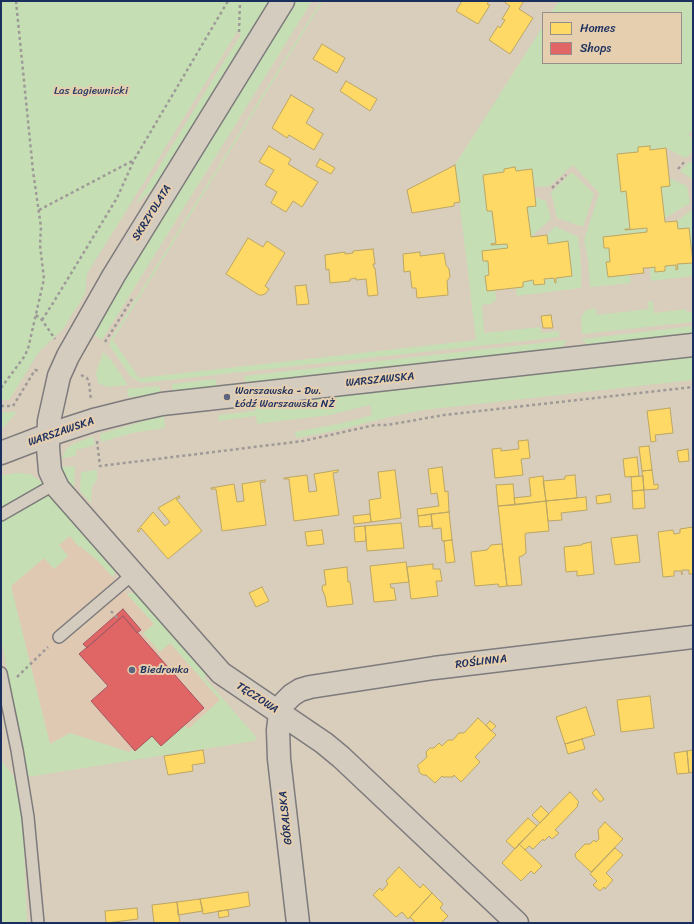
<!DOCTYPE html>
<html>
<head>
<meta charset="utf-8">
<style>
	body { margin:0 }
	#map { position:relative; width:694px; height:924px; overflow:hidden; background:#d9cdbc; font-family:Sriracha,sans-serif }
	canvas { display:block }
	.frame { position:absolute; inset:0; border:2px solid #1b2f5e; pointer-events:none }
	.legend { position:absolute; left:542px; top:12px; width:140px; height:52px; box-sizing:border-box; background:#e6cfaf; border:1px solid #958f8f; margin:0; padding:5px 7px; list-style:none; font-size:12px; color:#1b2f5e }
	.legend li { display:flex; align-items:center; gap:8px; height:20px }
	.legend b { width:20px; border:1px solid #958f8f }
</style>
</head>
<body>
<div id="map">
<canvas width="694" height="924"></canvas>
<div class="frame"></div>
<ul class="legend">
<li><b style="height:11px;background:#ffd966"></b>Homes</li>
<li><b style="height:11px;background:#e06666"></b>Shops</li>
</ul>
</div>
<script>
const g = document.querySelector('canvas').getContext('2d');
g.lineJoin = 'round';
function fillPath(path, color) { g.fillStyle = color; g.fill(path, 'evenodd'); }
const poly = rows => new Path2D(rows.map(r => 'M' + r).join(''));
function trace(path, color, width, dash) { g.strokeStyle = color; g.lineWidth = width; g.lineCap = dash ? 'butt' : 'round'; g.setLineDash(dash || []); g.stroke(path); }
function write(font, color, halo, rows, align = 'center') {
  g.font = font + ' Sriracha,sans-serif'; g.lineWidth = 4; g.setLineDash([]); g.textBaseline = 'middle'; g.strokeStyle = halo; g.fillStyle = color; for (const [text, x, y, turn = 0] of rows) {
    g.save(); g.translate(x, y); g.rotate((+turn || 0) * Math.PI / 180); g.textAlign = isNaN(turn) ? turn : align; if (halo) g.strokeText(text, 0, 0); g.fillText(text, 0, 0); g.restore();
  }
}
fillPath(poly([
	[70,536,79,547,80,546,97,560,154,624,160,652,170,643,220,700,188,729,185,725,161,746,129,752,70,733,50,744,11,586,44,558,54,569,68,556,59,545]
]), '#dfc9b2');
fillPath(poly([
	[1,1,272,1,158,185,135,205,241,34,237,32,87,274,85,294,63,329,39,352,9,400,1,400],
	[295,1,312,1,102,340,93,334,122,280],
	[321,1,323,1,113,340,139,378,476,340,455,165,543,26,543,63,681,63,681,13,551,13,559,1,693,1,693,132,688,133,693,141,693,148,690,155,685,158,666,148,650,150,650,146,638,147,638,152,617,154,621,192,626,191,630,229,625,229,625,230,647,228,647,232,603,238,604,248,609,248,610,262,606,263,608,277,630,275,631,283,590,287,588,260,584,240,599,193,573,165,550,186,534,187,532,169,516,171,515,168,504,169,504,172,483,175,487,211,492,211,496,243,491,244,491,245,507,244,508,248,482,251,483,261,488,261,489,275,485,276,487,290,495,290,496,300,490,304,482,305,484,333,540,327,541,333,559,331,559,337,142,383,131,377,110,346,110,341],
	[688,162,692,162,693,164,693,180,680,171],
	[572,172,594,194,583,227,557,218,551,192],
	[669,178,687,186,690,203,665,218,661,187,670,186],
	[535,197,546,201,551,219,531,237,527,207,536,205],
	[693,209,693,276,651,281,650,268,655,267,656,272,665,271,665,266,676,265,676,269,678,269,677,264,693,263,689,228,678,229,677,221],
	[555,226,578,237,581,262,581,288,517,296,516,288,523,287,523,282,533,280,534,285,544,284,544,279,554,278,555,283,556,283,556,278,572,276,568,241,548,244,547,235],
	[653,301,654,313,686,309,686,312,693,312,693,322,582,334,581,317,586,310,596,308,597,315,649,309,648,302],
	[693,326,693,334,589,346,582,340,582,339],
	[567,340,561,349,246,384,244,376],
	[103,352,112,361,128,385,108,387,98,383,96,373],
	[693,356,693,380,424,410,385,418,339,430,296,438,295,432,338,424,372,415,370,405,330,415,257,424,256,416,218,421,219,415,255,411,255,405],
	[216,379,217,387,173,392,172,384],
	[160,386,161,394,128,397,127,389],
	[1,412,17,412,1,430],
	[164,415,165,428,132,433,101,442,100,434],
	[93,436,95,445,76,450,76,456,62,458,66,449,73,444],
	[75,466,74,495,65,484,60,467],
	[97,470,97,479,92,487,91,503,80,491,81,472],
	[18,473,31,474,45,485,1,510,1,475],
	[51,492,114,568,115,572,113,577,97,560,80,546,79,547,70,536,59,545,68,556,54,569,44,558,11,586,50,744,70,733,129,752,133,749,135,751,152,736,161,746,185,725,188,729,220,700,170,643,160,652,143,633,154,624,127,594,130,593,137,594,209,673,204,677,257,738,254,741,27,777,1,638,1,520],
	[1,760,14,777,23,826,27,923,1,923]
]), '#c6deb4');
const homes = poly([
	[462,1,489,1,487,4,490,5,478,24,456,11,462,1],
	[503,1,524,1,519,9,533,18,510,54,489,40,498,26,500,28,505,20,502,19,510,6,503,1],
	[322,44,345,58,337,73,313,59,322,44],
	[346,81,377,99,370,111,340,91,346,81],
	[291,95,314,109,306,123,323,134,314,150,289,135,287,138,272,128,291,95],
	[269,146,291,159,288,164,318,182,302,207,293,201,286,212,271,203,277,192,265,185,274,170,259,162,269,146],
	[650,146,650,150,666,148,670,186,661,187,665,222,677,221,678,229,689,228,693,263,677,264,678,269,676,270,676,265,665,266,665,271,655,272,655,267,648,268,643,268,644,273,608,277,606,262,610,262,609,248,604,248,603,237,647,232,647,228,625,230,625,229,630,229,626,191,621,192,617,154,638,152,638,147,650,146],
	[320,159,335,168,331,174,316,166,320,159],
	[455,165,460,202,454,203,454,206,412,213,407,190,455,165],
	[515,167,516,171,532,169,536,206,527,207,531,237,547,235,548,244,568,241,572,276,556,278,556,283,555,283,554,278,544,279,545,284,534,285,533,280,523,282,523,287,487,291,485,276,489,275,488,261,483,261,482,251,508,248,507,244,491,245,491,244,496,243,492,211,487,211,483,175,504,172,504,169,515,167],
	[248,238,263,247,267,241,285,253,265,286,269,289,265,294,262,295,259,295,226,274,248,238],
	[373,249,375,264,373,264,374,268,375,268,378,295,368,296,366,279,356,280,356,278,350,279,350,281,330,283,329,269,326,270,325,255,345,252,345,254,353,253,353,251,373,249],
	[420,252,420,256,444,253,446,265,449,269,450,277,447,281,448,295,417,298,416,288,412,288,410,271,404,272,403,254,420,252],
	[306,285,309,304,297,305,295,286,306,285],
	[551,315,553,328,543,328,541,316,551,315],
	[670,408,673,433,655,435,656,441,651,442,647,411,670,408],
	[528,440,530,458,521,459,523,475,495,478,492,449,501,448,501,451,519,449,518,441,528,440],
	[649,446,652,470,642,471,639,447,649,446],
	[688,449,689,461,679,462,677,451,688,449],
	[637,457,639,476,625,477,623,459,637,457],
	[442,467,445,492,448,491,449,512,418,516,417,509,439,506,437,493,431,494,428,469,442,467],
	[338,470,338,472,333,473,339,515,294,521,289,479,284,479,284,478,307,475,309,492,317,491,314,474,338,470],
	[395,470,401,518,371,522,369,500,381,498,378,472,395,470],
	[652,470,654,485,658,484,658,489,644,490,642,471,652,470],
	[575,475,577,498,546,501,543,481,565,479,565,476,575,475],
	[543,476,546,501,515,505,514,498,531,496,529,478,543,476],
	[643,476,644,490,632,491,631,477,643,476],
	[265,480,265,482,260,482,266,525,222,531,216,489,211,489,211,488,234,484,237,502,244,501,242,484,265,480],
	[513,484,515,505,498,506,496,485,513,484],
	[644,490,645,508,633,509,632,491,644,490],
	[610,494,611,502,597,504,596,496,610,494],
	[179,496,180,498,176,499,202,531,168,559,141,528,139,532,137,531,153,512,165,526,170,522,158,508,179,496],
	[586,497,587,510,561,513,562,520,548,521,546,501,586,497],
	[546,501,549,531,527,533,525,534,526,553,522,556,519,557,522,585,507,586,498,506,546,501],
	[449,512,452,540,442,541,441,528,433,529,431,514,449,512],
	[370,514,371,522,354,524,353,516,370,514],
	[431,514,432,526,419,527,418,516,431,514],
	[401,523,404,548,367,551,365,526,401,523],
	[365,526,366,541,355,542,354,527,365,526],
	[693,527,693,574,689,574,689,570,682,570,682,575,681,571,674,571,674,576,663,577,658,532,673,530,674,534,680,533,680,529,693,527],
	[322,530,324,544,307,546,305,532,322,530],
	[637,535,640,562,615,565,611,538,637,535],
	[452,540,455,562,446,563,444,541,452,540],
	[591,542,594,574,577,576,577,571,566,572,564,547,582,545,582,544,591,542],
	[502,544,507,586,499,587,498,584,475,586,471,552,487,550,491,545,502,544],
	[406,562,409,582,390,584,391,588,394,588,396,600,374,602,370,566,406,562],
	[433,564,433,569,440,569,442,581,436,581,438,596,411,599,407,567,433,564],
	[347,567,348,582,350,582,353,604,327,607,325,596,322,589,323,585,326,585,324,570,347,567],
	[262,587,269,601,256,607,249,593,262,587],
	[650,696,654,728,621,732,617,700,650,696],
	[586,707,595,735,565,744,556,717,586,707],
	[478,718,496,735,475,757,480,762,461,782,454,775,453,777,443,777,442,776,435,783,426,775,423,775,419,772,419,768,417,766,427,757,426,752,430,748,434,748,439,743,442,746,448,740,453,740,459,733,464,733,478,718],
	[490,721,496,726,491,731,486,725,490,721],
	[582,739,585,749,568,754,565,744,582,739],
	[203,750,205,763,192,765,193,771,168,775,164,756,203,750],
	[693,750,693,772,689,773,687,751,693,750],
	[687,751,689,773,677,774,674,753,687,751],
	[596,789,604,799,600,802,592,793,596,789],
	[570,792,579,802,577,804,578,806,555,830,559,833,552,839,549,836,544,841,543,839,533,849,529,846,525,850,519,844,570,792],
	[541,806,549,814,540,823,532,815,541,806],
	[528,818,537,826,515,849,506,841,528,818],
	[605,822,623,839,591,872,576,858,575,854,585,844,590,844,594,840,596,842,599,839,598,830,605,822],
	[519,844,542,866,534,874,531,871,521,881,502,863,519,844],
	[615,848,623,855,606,873,613,880,605,889,604,887,600,891,593,885,597,881,590,874,615,848],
	[399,867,420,888,423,884,432,893,408,919,402,912,396,917,373,895,380,888,382,891,388,884,386,881,399,867],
	[248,892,250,906,203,914,200,899,248,892],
	[432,893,443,904,440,908,448,916,441,923,416,923,410,917,432,893],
	[200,899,203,911,178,915,177,902,200,899],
	[177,902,180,923,154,923,152,905,177,902],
	[137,908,138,919,106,923,105,911,137,908],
	[228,910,229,916,219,918,218,911,228,910]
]);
fillPath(homes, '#ffd966');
trace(homes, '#bba664', 1);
const shops = poly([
	[123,609,141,630,137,633,123,616,87,648,83,644,123,609],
	[123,616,204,708,161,746,152,736,135,751,91,701,108,686,79,654,123,616]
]);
fillPath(shops, '#e06666');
trace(shops, '#a55664', 1);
const lane = poly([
	[1,515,55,484],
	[59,637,133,574],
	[1,673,17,750,28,817,38,923]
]);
const street = poly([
	[283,1,114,275,68,356,59,376,49,421,48,448,50,471,58,488,221,673,324,743,341,757,517,923],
	[298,923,279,759,278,730,280,713,284,703,292,695,300,690,310,687,434,668,693,637]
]);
const secondary = poly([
	[1,453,48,435,94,420,130,411,162,404,693,345]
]);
trace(lane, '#7d7b7c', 14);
trace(street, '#7d7b7c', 25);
trace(secondary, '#7d7b7c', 25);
trace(poly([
	[239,32,240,1],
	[678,169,686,160],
	[552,188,566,175],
	[39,210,134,160],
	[36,315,42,320,55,339],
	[42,320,53,303,117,198,134,160,228,1],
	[105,342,132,299],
	[81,375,87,378,89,383,91,400],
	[1,388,24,357,28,349,44,279,40,245,41,227,33,171,16,1],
	[1,406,13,406,35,370,40,371],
	[97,441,100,466,303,441,375,425,387,425,444,415,693,387],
	[111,611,119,620],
	[17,677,48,647]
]), '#9e9a97', 2.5, [3, 3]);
trace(lane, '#d5ccc0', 11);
trace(street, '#d5ccc0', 22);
trace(secondary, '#d5ccc0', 22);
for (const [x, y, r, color] of [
	[227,397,4,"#5e667f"],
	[132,670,4,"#5e667f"]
]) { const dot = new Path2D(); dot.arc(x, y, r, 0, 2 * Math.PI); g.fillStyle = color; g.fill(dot); trace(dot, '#e6cfaf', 1.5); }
write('11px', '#2b4266', '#e6cfaf', [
	["Las Łagiewnicki",91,91]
]);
write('11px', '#1b2f5e', '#e6cfaf', [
	["SKRZYDLATA",152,213,-58],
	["WARSZAWSKA",380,380,-6],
	["WARSZAWSKA",61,432,-19],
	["ROŚLINNA",481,662,-7],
	["TĘCZOWA",257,698,33],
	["GÓRALSKA",286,818,-96]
]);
write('11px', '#1b2f5e', '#e6cfaf', [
	["Warszawska - Dw.",235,391],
	["Łódź Warszawska NŻ",235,404],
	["Biedronka",140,670]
], 'left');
</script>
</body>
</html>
